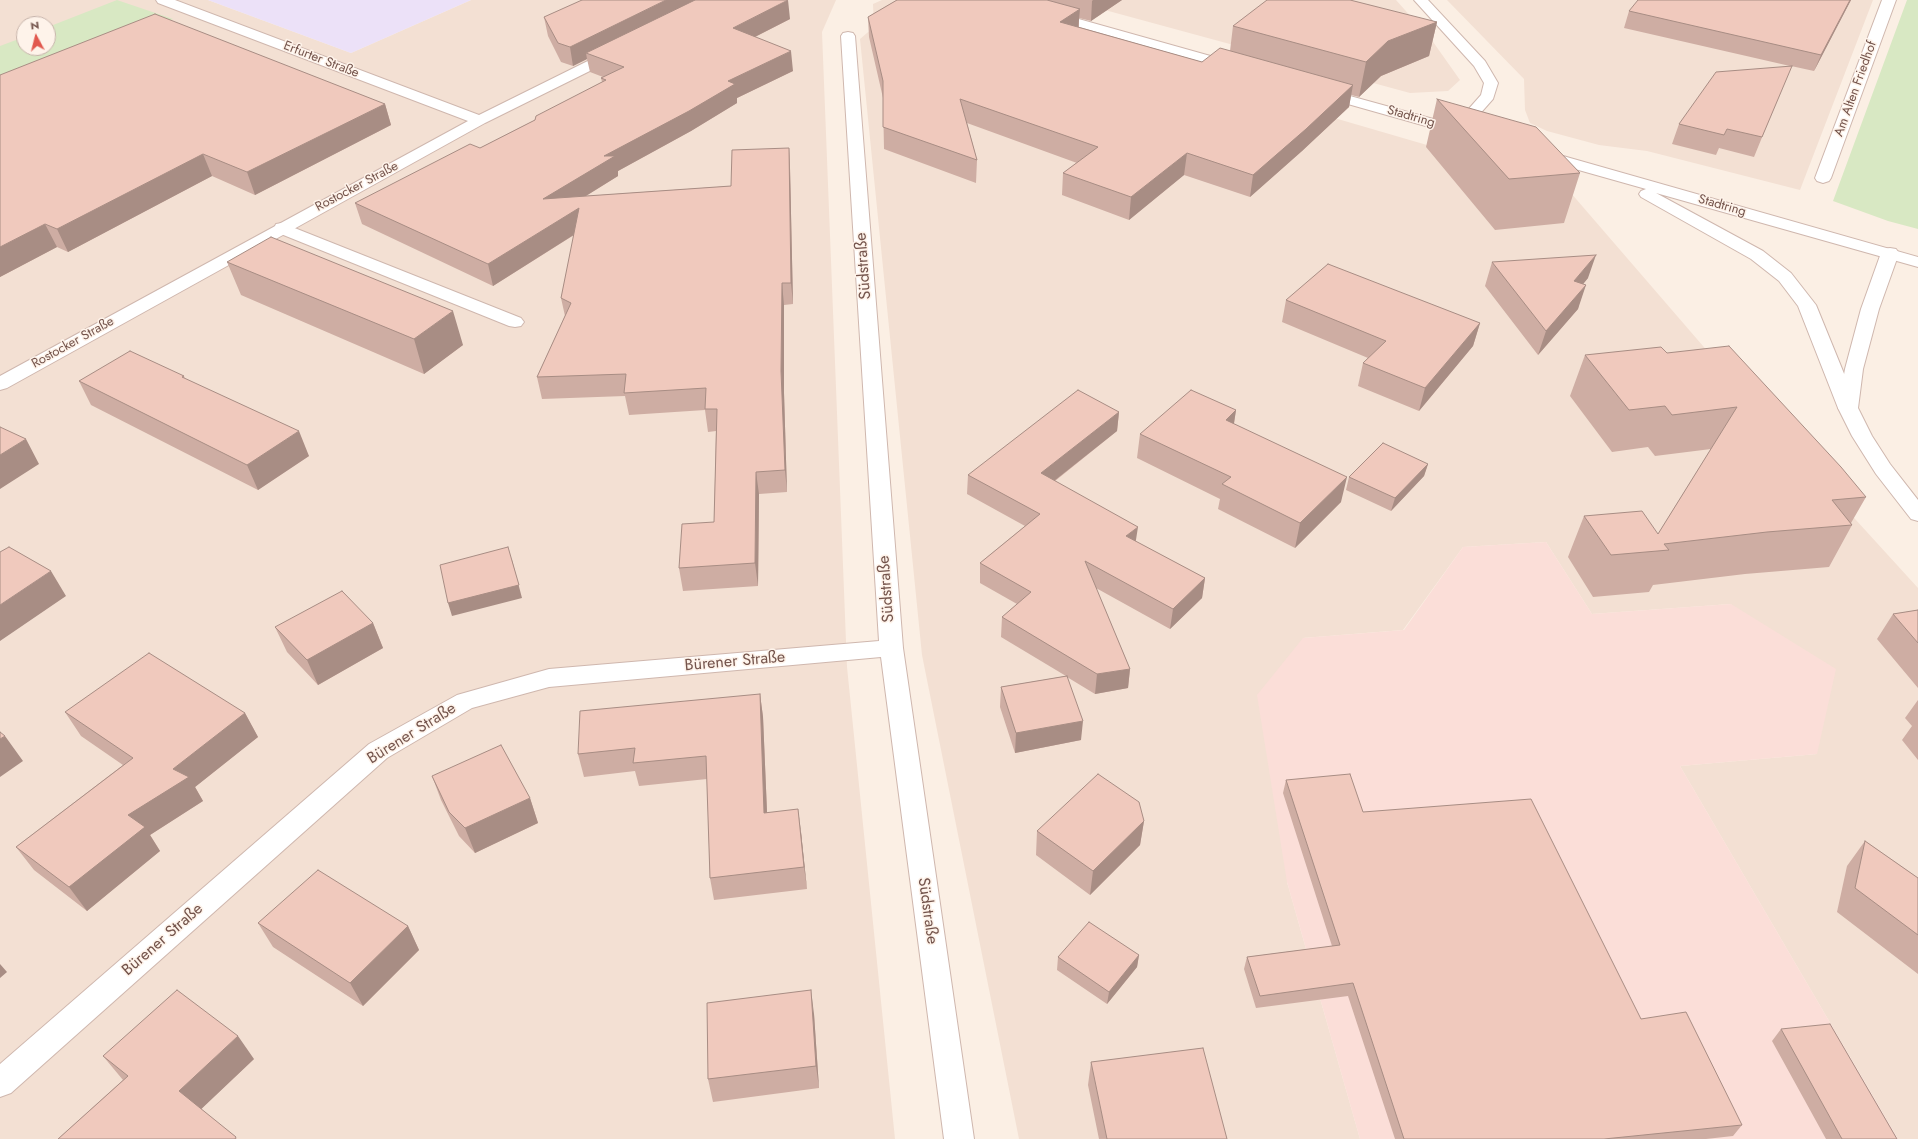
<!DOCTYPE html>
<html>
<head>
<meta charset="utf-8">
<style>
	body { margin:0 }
	#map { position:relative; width:1918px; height:1139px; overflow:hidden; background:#fbefe4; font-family:Jost,sans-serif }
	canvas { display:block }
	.north { position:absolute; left:16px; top:16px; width:40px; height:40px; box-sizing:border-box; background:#fef3ea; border:1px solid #c6b3aa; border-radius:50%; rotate:353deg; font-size:11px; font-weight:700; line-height:16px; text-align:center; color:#73534b }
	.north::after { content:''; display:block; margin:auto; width:14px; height:18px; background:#e1584e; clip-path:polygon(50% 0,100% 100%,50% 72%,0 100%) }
</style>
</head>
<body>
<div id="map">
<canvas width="1918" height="1139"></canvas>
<div class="north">N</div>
</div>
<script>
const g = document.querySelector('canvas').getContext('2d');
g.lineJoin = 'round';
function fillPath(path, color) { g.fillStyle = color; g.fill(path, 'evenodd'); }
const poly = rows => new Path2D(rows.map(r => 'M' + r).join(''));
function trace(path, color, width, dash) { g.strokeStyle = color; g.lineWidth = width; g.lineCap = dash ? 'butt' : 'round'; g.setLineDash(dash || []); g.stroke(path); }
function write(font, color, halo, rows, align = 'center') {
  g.font = font + ' Jost,sans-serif'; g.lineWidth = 3; g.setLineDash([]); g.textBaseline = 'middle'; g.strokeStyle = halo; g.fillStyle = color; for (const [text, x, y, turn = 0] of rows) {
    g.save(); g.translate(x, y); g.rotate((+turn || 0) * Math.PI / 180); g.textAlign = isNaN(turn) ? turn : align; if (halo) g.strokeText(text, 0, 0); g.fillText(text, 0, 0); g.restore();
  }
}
fillPath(poly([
	[0,0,208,0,351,53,471,0,836,0,822,32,847,667,895,1139,0,1139],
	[24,24,48,24,48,48,24,48],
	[882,0,930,0,1564,185,1804,463,1918,588,1918,1139,1898,1139,1680,766,1817,754,1731,604,1592,614,1546,542,1463,547,1403,630,1303,638,1287,882,1360,1139,1019,1139,922,655,860,39,874,27,873,4],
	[1068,0,1396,0,1431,39,1460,80,1448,91,1410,93],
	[1447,0,1873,0,1800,190,1647,151,1599,145,1547,131,1530,123,1525,110,1524,79]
]), '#f3e0d3');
fillPath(poly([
	[1546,542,1592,614,1731,604,1836,669,1817,754,1680,766,1898,1139,1360,1139,1287,882,1257,695,1303,638,1404,630,1463,547]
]), '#fbded8');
fillPath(poly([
	[208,0,471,0,351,53]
]), '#ece1f8');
fillPath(poly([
	[117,0,173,19,0,91,0,46,24,37,24,48,48,48,48,27],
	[1907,0,1918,0,1918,229,1888,221,1833,201]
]), '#d8e8c3');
const service = poly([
	[282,223,521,318,524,322,521,326,515,327,509,326,276,232,274,228,276,224,282,223]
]);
const minor = poly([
	[156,0,175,0,479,115,610,50,615,49,620,50,622,53,620,56,485,123,7,388,0,390,0,376,468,121,158,3,156,0],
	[1414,0,1428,0,1485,61,1498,83,1493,99,1463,133,1458,135,1453,133,1450,130,1481,95,1484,83,1474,66,1414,0],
	[1882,0,1896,0,1831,178,1829,181,1823,183,1817,181,1815,178,1882,0],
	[848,32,853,33,855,36,903,648,974,1139,944,1139,881,657,549,687,472,708,387,758,11,1093,0,1097,0,1064,369,744,457,695,549,669,879,641,841,36,843,33,848,32],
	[1890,248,1896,249,1899,253,1879,309,1863,369,1858,408,1872,436,1890,464,1918,500,1918,521,1911,519,1876,474,1852,436,1838,408,1845,369,1861,309,1881,253,1884,249,1890,248]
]);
const tertiary = poly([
	[989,0,1011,0,1239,64,1241,67,1239,70,1229,70,991,3,989,0],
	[1321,88,1466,128,1469,131,1466,134,1461,136,1316,95,1314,92,1316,89,1321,88],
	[1542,150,1918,257,1918,267,1656,193,1763,251,1791,273,1816,305,1858,408,1855,412,1848,414,1841,412,1838,408,1798,306,1779,281,1751,259,1641,197,1639,194,1641,191,1646,189,1536,158,1534,155,1536,152,1542,150]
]);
trace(service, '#cfb7ae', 2);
trace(minor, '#cfb7ae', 2);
trace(tertiary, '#cfb7ae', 2);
fillPath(service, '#fff');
fillPath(minor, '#fff');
fillPath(tertiary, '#fff');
fillPath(poly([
	[897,0,1122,0,1091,21,1079,18,1079,27,1202,62,1230,51,1233,26,1437,22,1429,56,1381,76,1359,97,1351,95,1349,107,1302,151,1250,197,1184,175,1129,220,1062,195,1063,173,1077,163,967,123,977,160,976,183,884,149,883,98,869,37,868,17],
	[1851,0,1814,71,1791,66,1754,157,1719,148,1716,155,1672,144,1679,124,1790,66,1624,28,1629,11],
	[544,17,790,19,755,37,793,71,737,98,737,103,691,131,618,171,618,176,586,196,731,186,789,148,790,168,793,304,784,305,784,393,787,492,759,494,758,586,683,591,679,568,714,522,716,431,708,432,705,410,629,415,625,396,542,399,537,377,565,316,561,298,574,235,493,286,362,224,355,203,480,148,535,120,602,82,601,78,603,77,590,72,587,59,573,66,561,62,548,36],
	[0,75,385,104,391,125,255,195,212,176,68,252,57,247,0,277],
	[1437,99,1580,173,1564,223,1495,230,1426,147],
	[227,262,463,345,424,374,241,295],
	[1492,262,1588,278,1583,284,1578,309,1538,355,1485,286],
	[1286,300,1480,323,1473,346,1419,411,1358,386,1363,363,1368,358,1282,322],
	[1667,353,1866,497,1851,523,1852,525,1829,567,1745,574,1653,585,1649,592,1593,597,1568,557,1584,516,1658,534,1711,449,1655,456,1648,447,1612,452,1570,396,1585,355],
	[184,376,185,379,309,456,258,490,91,405,79,381],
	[1236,410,1234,424,1341,502,1295,548,1218,509,1220,499,1137,458,1140,434],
	[1119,412,1117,431,1055,481,1136,542,1205,578,1202,598,1170,629,1096,588,1130,669,1128,688,1095,694,1067,677,1081,740,1015,753,1000,707,1001,687,1066,676,1001,637,1002,617,1017,604,980,583,980,563,1025,526,967,494,968,475],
	[1428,464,1424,476,1391,511,1346,490,1349,477],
	[1918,610,1918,688,1877,639,1893,614],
	[373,623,383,648,318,685,287,652,275,627],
	[760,694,763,717,767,812,801,832,807,889,714,900,710,878,707,779,639,786,635,771,584,777,578,754],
	[1918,700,1918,760,1902,740,1912,726,1905,718],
	[65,712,245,713,258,737,195,787,203,801,150,835,160,851,87,911,34,870,16,847,123,765,81,736],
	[432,776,530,798,538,823,475,853,459,836,441,800],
	[1286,780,1363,812,1641,1019,1742,1125,1733,1136,1706,1139,1395,1139,1348,996,1256,1008,1244,969,1247,957,1332,946,1283,793],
	[1144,821,1140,845,1090,895,1036,855,1037,831],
	[1865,841,1918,878,1918,974,1837,912,1847,866],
	[258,923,408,926,419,950,363,1006,273,947],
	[1139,955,1137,967,1107,1004,1057,970,1058,957],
	[814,1014,819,1088,713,1102,708,1079],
	[1781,1029,1897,1139,1826,1139,1772,1041],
	[103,1056,254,1059,201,1109,237,1139,58,1139,123,1080],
	[1091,1062,1227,1139,1099,1139,1088,1085]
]), '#ceada3');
fillPath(poly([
	[666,0,707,0,586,53,587,59,573,66,570,47],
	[788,0,790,19,735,47,733,28],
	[1093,0,1122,0,1091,21,1092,1],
	[1850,0,1851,0,1814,71,1821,55],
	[1080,9,1078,30,1060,22],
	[1437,22,1429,56,1381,76,1359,97,1366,62,1388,41],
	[791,51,793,71,737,98,737,103,691,131,618,171,618,176,547,220,543,199,604,156,728,81],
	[1353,85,1349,107,1302,151,1250,197,1253,175],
	[385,104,391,125,255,195,247,172],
	[789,148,790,168,793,304,791,283],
	[1187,153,1184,175,1129,220,1131,197],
	[203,154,212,176,68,252,57,229],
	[579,208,583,229,493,286,488,264],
	[45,224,57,247,0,277,0,247],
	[1596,255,1588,278,1566,305,1574,281],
	[782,283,784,305,784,393,787,492,785,470,781,371],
	[1586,285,1578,309,1538,355,1546,331],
	[453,311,463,345,424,374,414,339],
	[1480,323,1473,346,1419,411,1425,388],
	[1236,410,1232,435,1226,420],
	[1119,412,1117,431,1040,492,1041,473],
	[299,431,309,456,258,490,247,465],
	[26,439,39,464,0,489,0,455],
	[1428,464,1424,476,1391,511,1395,498],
	[756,472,759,494,758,586,755,563],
	[1347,477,1341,502,1295,548,1300,523],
	[1138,527,1135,546,1126,536],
	[512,560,522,598,452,616,448,603],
	[51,571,66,596,0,641,0,605],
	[1205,578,1202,598,1170,629,1173,609],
	[373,623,383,648,318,685,307,660],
	[1130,669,1128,688,1095,694,1097,674],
	[760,694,763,717,768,836,764,813],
	[245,713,258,737,195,787,203,801,150,835,160,851,87,911,69,887,128,815,173,769],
	[1083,721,1081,740,1015,753,1016,733],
	[5,736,23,761,0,777,0,739],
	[530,798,538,823,475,853,465,828],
	[798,809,801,832,807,889,804,867],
	[1144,821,1140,845,1090,895,1093,871],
	[408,926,419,950,363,1006,350,983],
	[1139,955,1137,967,1107,1004,1109,992],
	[0,964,7,972,0,978],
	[811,990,814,1014,819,1088,816,1066],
	[238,1036,254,1059,196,1114,179,1091]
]), '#a88d84');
const building = poly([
	[582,0,666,0,570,47,558,43,544,17,582,0],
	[695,0,788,0,733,28,791,51,728,81,735,84,689,111,604,156,615,156,543,199,731,186,732,150,789,148,791,283,782,283,781,371,785,470,756,472,755,563,679,568,682,524,714,522,717,409,705,409,706,388,624,393,626,374,537,377,571,303,561,298,579,208,488,264,355,203,470,144,480,148,535,120,536,116,606,80,601,78,624,67,586,53,695,0],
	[897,0,1047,0,1080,9,1060,22,1202,62,1220,48,1353,85,1306,129,1253,175,1187,153,1131,197,1063,173,1098,147,960,99,977,160,883,127,883,81,868,17,897,0],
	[1267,0,1350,0,1437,22,1388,41,1366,62,1233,26,1267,0],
	[1638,0,1850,0,1821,55,1629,11,1638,0],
	[155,14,385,104,247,172,203,154,57,229,45,224,0,247,0,75,155,14],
	[1792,66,1762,137,1727,129,1724,135,1679,124,1716,72,1792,66],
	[1437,99,1536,127,1580,173,1509,179,1437,99],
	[271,237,453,311,414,339,227,262,271,237],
	[1596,255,1574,281,1586,285,1546,331,1492,262,1596,255],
	[1328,264,1480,323,1425,388,1363,363,1386,341,1286,300,1328,264],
	[1729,346,1841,467,1866,497,1832,500,1852,525,1767,532,1664,544,1669,550,1611,555,1584,516,1642,511,1658,534,1737,407,1672,415,1665,406,1629,410,1585,355,1661,347,1667,353,1729,346],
	[130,351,184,376,182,377,299,431,247,465,79,381,130,351],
	[1078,390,1119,412,1041,473,1138,527,1126,536,1205,578,1173,609,1085,561,1130,669,1097,674,1002,617,1031,592,980,563,1040,514,968,475,1078,390],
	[1191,390,1236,410,1226,420,1347,477,1300,523,1222,484,1231,477,1140,434,1191,390],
	[0,427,26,439,0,455,0,427],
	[1383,443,1428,464,1395,498,1349,477,1383,443],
	[9,547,51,571,0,605,0,552,9,547],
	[508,547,519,585,448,603,440,565,508,547],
	[342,591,373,623,307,660,275,627,342,591],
	[1918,610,1918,643,1893,614,1918,610],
	[149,653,245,713,173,769,189,777,128,815,145,827,69,887,16,847,133,758,65,712,149,653],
	[1067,676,1083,721,1016,733,1001,687,1067,676],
	[760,694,764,813,798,809,804,867,710,878,706,756,633,763,635,748,578,754,580,711,760,694],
	[0,732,5,736,0,739,0,732],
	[501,745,530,798,465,828,449,812,432,776,501,745],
	[1098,774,1139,802,1144,821,1093,871,1037,831,1098,774],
	[1350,774,1363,812,1531,799,1641,1019,1686,1012,1742,1125,1604,1139,1404,1139,1353,983,1260,996,1247,957,1340,945,1286,780,1350,774],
	[1865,841,1918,878,1918,935,1855,888,1865,841],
	[318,870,408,926,350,983,258,923,318,870],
	[1089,922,1139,955,1109,992,1058,957,1089,922],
	[177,990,238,1036,179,1091,236,1137,235,1139,58,1139,128,1076,103,1056,177,990],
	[811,990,816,1066,708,1079,707,1003,811,990],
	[1830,1024,1897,1139,1842,1139,1781,1029,1830,1024],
	[1203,1048,1227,1139,1107,1139,1091,1062,1203,1048]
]);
fillPath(building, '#f0c9bd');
trace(building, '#a88d84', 1);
write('13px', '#73534b', '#fef3ea', [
	["Erfurter Straße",321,60,21],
	["Am Alten Friedhof",1856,89,-70],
	["Stadtring",1411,117,16],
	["Rostocker Straße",357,187,-28],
	["Stadtring",1722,206,16],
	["Rostocker Straße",73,343,-29]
]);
write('16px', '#73534b', '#fef3ea', [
	["Südstraße",864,266,-94],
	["Südstraße",887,589,-94],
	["Bürener Straße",735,662,-5],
	["Bürener Straße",412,734,-32],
	["Südstraße",927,911,82],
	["Bürener Straße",163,940,-41]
]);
</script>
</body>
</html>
